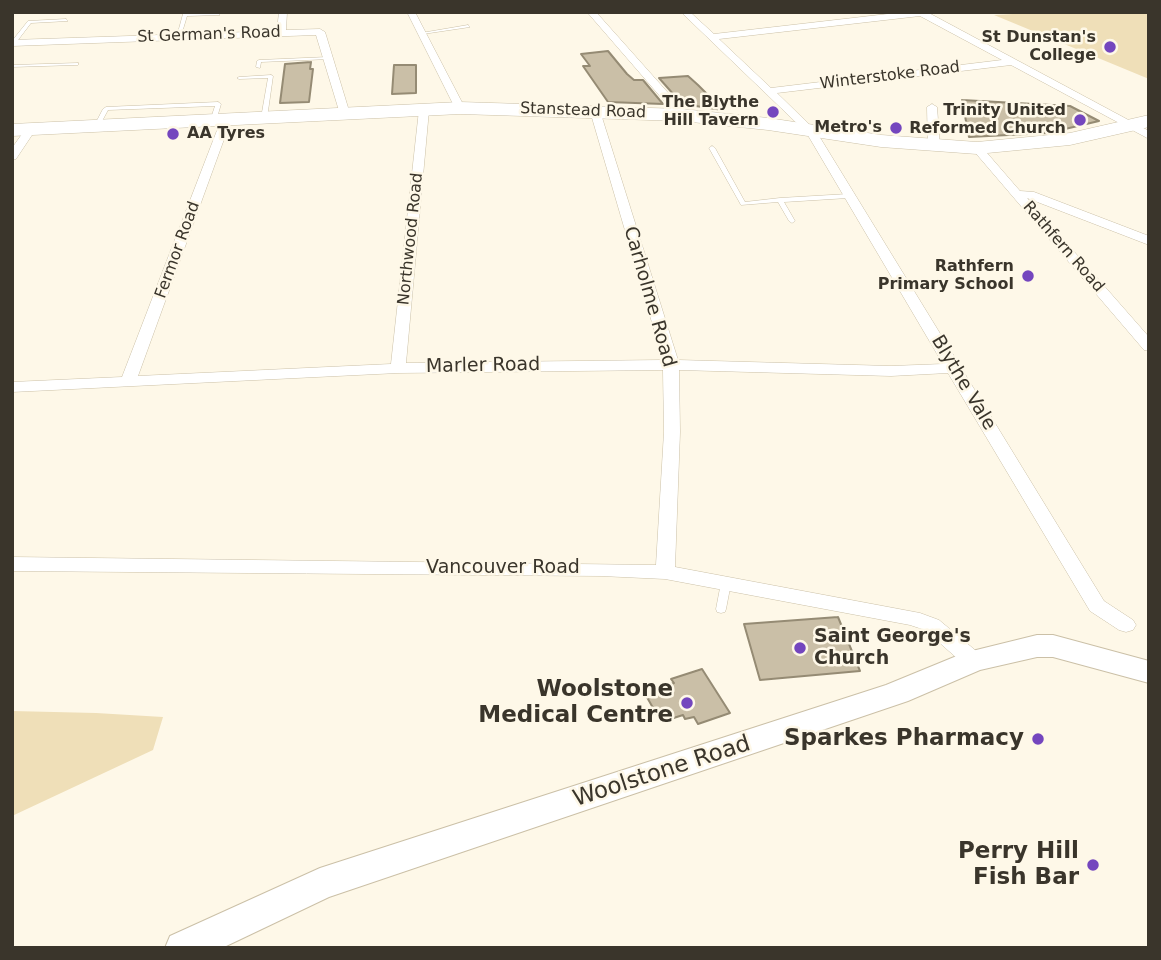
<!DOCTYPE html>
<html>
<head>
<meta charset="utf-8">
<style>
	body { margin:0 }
	#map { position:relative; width:1161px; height:960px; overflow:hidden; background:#fef8e8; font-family:"DejaVu Sans",sans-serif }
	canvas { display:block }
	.frame { position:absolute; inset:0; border:14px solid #3a352b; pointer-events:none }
</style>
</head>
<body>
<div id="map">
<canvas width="1161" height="960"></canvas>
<div class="frame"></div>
</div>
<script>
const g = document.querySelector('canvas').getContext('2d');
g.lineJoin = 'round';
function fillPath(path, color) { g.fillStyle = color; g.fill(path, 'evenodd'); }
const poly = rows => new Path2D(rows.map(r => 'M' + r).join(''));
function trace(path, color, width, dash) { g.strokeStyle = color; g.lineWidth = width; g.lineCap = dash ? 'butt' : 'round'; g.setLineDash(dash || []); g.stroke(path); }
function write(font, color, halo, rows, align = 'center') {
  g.font = font + ' "DejaVu Sans",sans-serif'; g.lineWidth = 5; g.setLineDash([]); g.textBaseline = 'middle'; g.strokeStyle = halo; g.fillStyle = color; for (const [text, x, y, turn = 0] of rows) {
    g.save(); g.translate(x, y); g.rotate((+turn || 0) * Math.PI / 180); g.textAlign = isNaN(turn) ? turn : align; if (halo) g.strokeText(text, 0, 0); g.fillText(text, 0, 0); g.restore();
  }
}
fillPath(poly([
	[1050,12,1149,12,1149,79,994,15],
	[12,711,96,713,163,717,153,750,12,816]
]), '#efdfb8');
const building = poly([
	[608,51,627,74,634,80,643,80,663,104,608,102,583,66,590,66,581,54,608,51],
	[311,62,310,69,313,69,309,102,280,103,285,64,311,62],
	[394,65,416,65,416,93,392,94,394,65],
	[688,76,698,85,723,110,682,104,659,78,688,76],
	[962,100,1070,106,1099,121,1048,133,969,137,962,100],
	[838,617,860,671,760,680,744,624,838,617],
	[702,669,730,713,698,724,694,717,685,719,683,715,661,722,644,692,674,683,671,679,702,669]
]);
fillPath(building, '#cabfa7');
trace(building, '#958b74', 2);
const lane = poly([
	[218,13,220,15,187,16,181,36,179,37,177,36,183,14,218,13],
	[66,19,68,21,31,23,15,44,12,44,12,41,28,21,66,19],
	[468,25,470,27,423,34,421,33,468,25],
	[328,57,330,57,330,59,261,62,260,68,256,67,257,61,259,60,328,57],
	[78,63,78,65,76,65,12,67,12,65,78,63],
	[271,75,273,76,267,118,264,120,261,118,268,78,239,79,237,78,239,77,271,75],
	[218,102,221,104,216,121,213,123,210,121,215,106,108,110,99,127,94,126,103,109,106,107,218,102],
	[712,146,715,148,745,202,780,198,848,194,851,196,848,198,784,202,795,221,792,223,789,221,778,202,741,205,709,148,712,146],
	[726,580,729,581,731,583,726,609,725,612,721,613,717,612,716,609,721,583,723,581,726,580]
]);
const street = poly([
	[279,12,287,12,286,30,320,29,325,32,350,114,349,116,340,114,316,35,12,46,12,40,277,31,279,12],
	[407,12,415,12,465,108,464,110,455,108,407,12],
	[587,12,596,12,686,113,686,117,678,117,587,12],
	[681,12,690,12,714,34,905,12,927,12,1149,131,1149,139,1011,65,777,93,816,131,1104,601,1133,620,1136,625,1133,630,1126,632,1119,630,1090,611,948,373,891,376,679,370,680,432,675,567,920,613,939,620,981,655,984,661,981,667,974,669,967,667,925,630,910,625,665,579,601,576,12,571,12,557,656,565,664,432,663,370,398,373,12,392,12,382,122,377,221,120,226,117,231,120,138,376,391,364,419,110,424,107,429,110,406,363,663,360,590,111,595,108,600,111,678,360,891,366,943,364,806,132,681,12],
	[920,16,1002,60,771,88,719,39,920,16],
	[932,104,937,107,940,147,934,150,928,147,927,107,932,104],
	[27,127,36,129,16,159,12,160,12,148,27,127],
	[973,146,981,146,1020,191,1034,192,1149,236,1149,245,1027,198,1149,337,1149,351,1144,350,973,150,973,146]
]);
const secondary = poly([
	[1037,635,1053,635,1149,661,1149,683,1053,657,1037,657,980,670,908,701,329,897,222,948,165,948,170,936,320,868,886,685,964,653,1037,635]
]);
const highway = poly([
	[460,102,682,109,768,118,881,135,977,142,1070,133,1149,115,1149,127,1070,145,977,154,881,147,768,130,682,121,460,114,12,136,12,124,460,102]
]);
trace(lane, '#cbc0a7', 1);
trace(street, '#cbc0a7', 1);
trace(secondary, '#cbc0a7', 2);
trace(highway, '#cbc0a7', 1);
fillPath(lane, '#fff');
fillPath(street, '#fff');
fillPath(secondary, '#fff');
fillPath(highway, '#fff');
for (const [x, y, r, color] of [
	[1110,47,7,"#7446be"],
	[773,112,7,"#7446be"],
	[1080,120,7,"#7446be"],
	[896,128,7,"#7446be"],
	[173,134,7,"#7446be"],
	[1028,276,7,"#7446be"],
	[800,648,7,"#7446be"],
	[687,703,7,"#7446be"],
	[1038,739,7,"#7446be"],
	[1093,865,7,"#7446be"]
]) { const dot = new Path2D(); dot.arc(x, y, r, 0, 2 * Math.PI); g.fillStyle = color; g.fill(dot); trace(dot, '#fef8e8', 2.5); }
write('16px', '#3a352b', '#fef8e8', [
	["St German's Road",209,35,-2],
	["Winterstoke Road",890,76,-7],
	["Stanstead Road",583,111,2],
	["Northwood Road",411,239,-84],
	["Rathfern Road",1063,247,49],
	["Fermor Road",178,250,-70]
]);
write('bold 16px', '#3a352b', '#fef8e8', [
	["St Dunstan's",1096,38],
	["College",1096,56],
	["The Blythe",759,103],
	["Hill Tavern",759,121],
	["Trinity United",1066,111],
	["Reformed Church",1066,129],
	["Metro's",882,128],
	["AA Tyres",187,134,"left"],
	["Rathfern",1014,267],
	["Primary School",1014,285]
], 'right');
write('19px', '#3a352b', '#fef8e8', [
	["Carholme Road",649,297,74],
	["Marler Road",483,366,-1],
	["Blythe Vale",963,383,59],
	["Vancouver Road",503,568]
]);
write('bold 19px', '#3a352b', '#fef8e8', [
	["Saint George's",814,637],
	["Church",814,659]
], 'left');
write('bold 23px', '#3a352b', '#fef8e8', [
	["Woolstone",673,690],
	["Medical Centre",673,716],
	["Sparkes Pharmacy",1024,739],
	["Perry Hill",1079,852],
	["Fish Bar",1079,878]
], 'right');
write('23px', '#3a352b', '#fef8e8', [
	["Woolstone Road",662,772,-18]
]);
</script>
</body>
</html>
